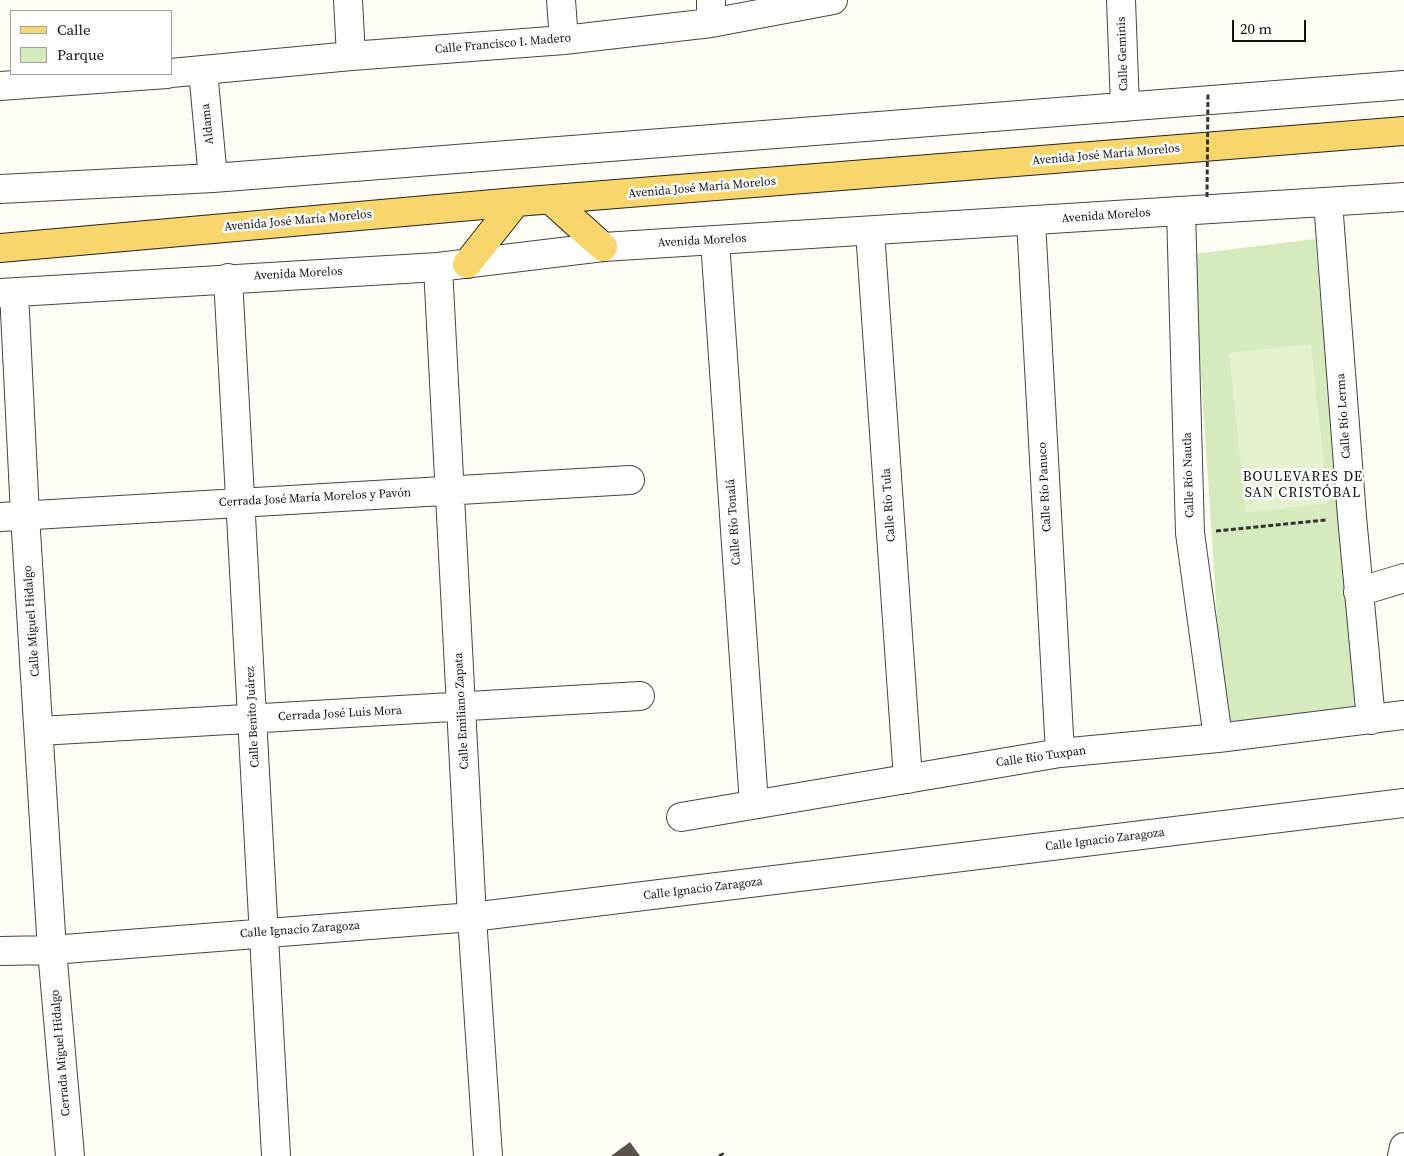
<!DOCTYPE html>
<html>
<head>
<meta charset="utf-8">
<style>
	body { margin:0 }
	#map { position:relative; width:1404px; height:1156px; overflow:hidden; background:#fffdf5; font-family:"Source Serif 4",serif }
	canvas { display:block }
	.legend { position:absolute; left:10px; top:10px; width:162px; height:65px; box-sizing:border-box; background:#fff; border:1px solid #a0a0a0; margin:0; padding:6px 9px; list-style:none; font-size:15px; color:#111 }
	.legend li { display:flex; align-items:center; gap:10px; height:25px }
	.legend b { width:25px; border:1px solid #a0a0a0 }
	.scale { position:absolute; left:1232px; top:20px; width:74px; height:22px; box-sizing:border-box; border:2px solid #111; border-top:0; padding-left:6px; font-size:15px; line-height:18px; white-space:nowrap; color:#111; -webkit-text-stroke:4px #fff; paint-order:stroke }
</style>
</head>
<body>
<div id="map">
<canvas width="1404" height="1156"></canvas>
<ul class="legend">
<li><b style="height:6px;background:#f9d66b"></b>Calle</li>
<li><b style="height:14px;background:#d5ebbd"></b>Parque</li>
</ul>
<div class="scale">20 m</div>
</div>
<script>
const g = document.querySelector('canvas').getContext('2d');
g.lineJoin = 'round';
function fillPath(path, color) { g.fillStyle = color; g.fill(path, 'evenodd'); }
const poly = rows => new Path2D(rows.map(r => 'M' + r).join(''));
function trace(path, color, width, dash) { g.strokeStyle = color; g.lineWidth = width; g.lineCap = dash ? 'butt' : 'round'; g.setLineDash(dash || []); g.stroke(path); }
function write(font, color, halo, rows, align = 'center') {
  g.font = font + ' "Source Serif 4",serif'; g.lineWidth = 5; g.setLineDash([]); g.textBaseline = 'middle'; g.strokeStyle = halo; g.fillStyle = color; for (const [text, x, y, turn = 0] of rows) {
    g.save(); g.translate(x, y); g.rotate((+turn || 0) * Math.PI / 180); g.textAlign = isNaN(turn) ? turn : align; if (halo) g.strokeText(text, 0, 0); g.fillText(text, 0, 0); g.restore();
  }
}
fillPath(poly([
	[1315,239,1357,711,1224,722,1193,254]
]), '#d5ebbd');
fillPath(poly([
	[1311,344,1328,503,1246,513,1229,353]
]), '#e6f2cf');
fillPath(poly([
	[630,1142,640,1156,611,1156]
]), '#5a524d');
const minor = poly([
	[348,0,351,56],
	[561,0,564,40],
	[711,0,711,23],
	[1121,0,1125,107],
	[203,71,213,178],
	[171,73,351,56,564,40,711,23,833,0],
	[0,86,167,74],
	[0,189,213,178,1404,85],
	[1328,202,1352,517,1371,720],
	[1181,211,1190,533,1218,738],
	[1031,221,1060,753],
	[870,231,908,779],
	[715,241,754,804],
	[438,267,472,917,488,1156],
	[228,278,276,1156],
	[14,292,25,515,52,950,70,1156],
	[0,293,438,267,603,247,1404,197],
	[0,517,630,480],
	[1358,592,1404,578],
	[40,731,640,696],
	[681,817,1060,753,1218,738,1404,715],
	[0,951,52,950,472,917,1404,803],
	[1402,1156,1404,1147]
]);
const major = poly([
	[552,201,603,247],
	[0,248,516,202,1404,131],
	[467,264,516,202]
]);
trace(minor, '#444', 30);
trace(major, '#222', 30);
trace(poly([
	[1216,531,1326,520],
	[719,1156,723,1154,725,1156]
]), '#333', 3, [5, 2.5]);
trace(minor, '#fff', 28);
trace(major, '#f9d66b', 28);
trace(poly([
	[1207,197,1208,93]
]), '#333', 3, [5, 2.5]);
write('12px', '#111', '#fff', [
	["Calle Francisco I. Madero",503,44,-5],
	["Calle Geminis",1123,54,-92],
	["Aldama",208,124,-96],
	["Avenida José María Morelos",1106,155,-5],
	["Avenida José María Morelos",702,188,-5],
	["Avenida Morelos",1106,216,-4],
	["Avenida José María Morelos",298,221,-5],
	["Avenida Morelos",702,241,-3],
	["Avenida Morelos",298,274,-3],
	["Calle Río Lerma",1344,416,-94],
	["Calle Río Nautla",1189,475,-92],
	["Calle Río Panuco",1045,487,-93],
	["Cerrada José María Morelos y Pavón",315,498,-3],
	["Calle Río Tula",889,505,-94],
	["Calle Río Tonalá",734,522,-94],
	["Calle Miguel Hidalgo",32,621,-94],
	["Calle Emiliano Zapata",462,711,-93],
	["Cerrada José Luis Mora",340,714,-3],
	["Calle Benito Juárez",253,717,-93],
	["Calle Río Tuxpan",1041,757,-8],
	["Calle Ignacio Zaragoza",1105,840,-7],
	["Calle Ignacio Zaragoza",703,889,-7],
	["Calle Ignacio Zaragoza",300,930,-4],
	["Cerrada Miguel Hidalgo",61,1053,-95]
]);
g.letterSpacing = '1px';
write('14px', '#111', '#fff', [
	["BOULEVARES DE",1303,477],
	["SAN CRISTÓBAL",1303,493]
]);
g.letterSpacing = '0px';
</script>
</body>
</html>
